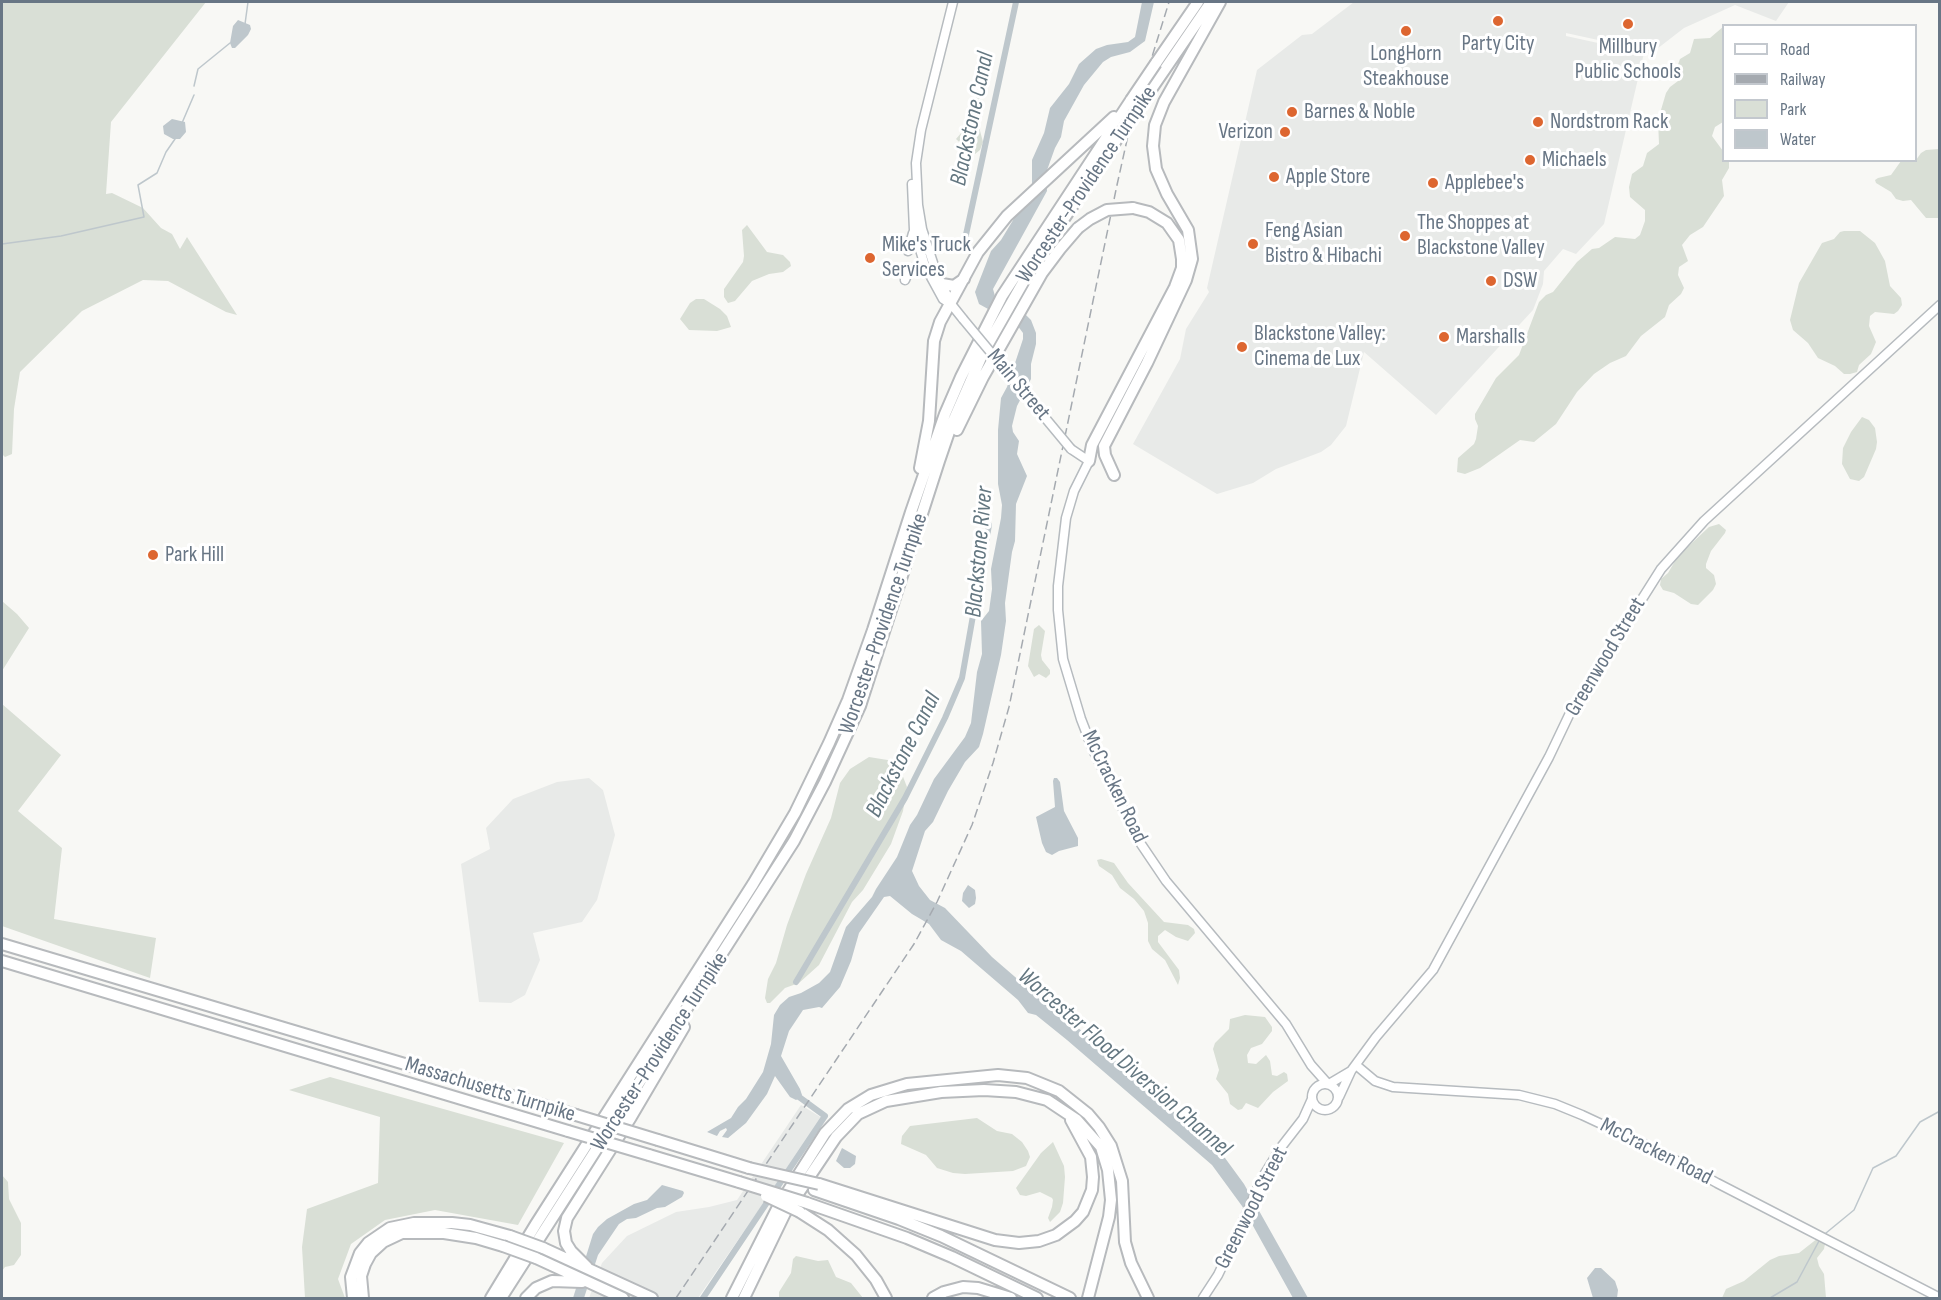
<!DOCTYPE html>
<html>
<head>
<meta charset="utf-8">
<style>
	body { margin:0 }
	#map { position:relative; width:1941px; height:1300px; overflow:hidden; background:#f8f8f5; font-family:"Sofia Sans Condensed",sans-serif }
	canvas { display:block }
	.frame { position:absolute; inset:0; border:3px solid #687685; pointer-events:none }
	.legend { position:absolute; left:1722px; top:24px; width:195px; height:138px; box-sizing:border-box; background:#fff; border:2px solid #c3c8ce; margin:0; padding:8px 10px; list-style:none; font-size:18px; color:#687685 }
	.legend li { display:flex; align-items:center; gap:12px; height:30px }
	.legend b { width:30px; border:2px solid #c3c8ce }
</style>
</head>
<body>
<div id="map">
<canvas width="1941" height="1300"></canvas>
<div class="frame"></div>
<ul class="legend">
<li><b style="height:8px;background:#fff"></b>Road</li>
<li><b style="height:8px;background:#a5aab0"></b>Railway</li>
<li><b style="height:16px;background:#d9dfd6"></b>Park</li>
<li><b style="height:16px;background:#bec7cc"></b>Water</li>
</ul>
</div>
<script>
const g = document.querySelector('canvas').getContext('2d');
g.lineJoin = 'round';
function fillPath(path, color) { g.fillStyle = color; g.fill(path, 'evenodd'); }
const poly = rows => new Path2D(rows.map(r => 'M' + r).join(''));
function trace(path, color, width, dash) { g.strokeStyle = color; g.lineWidth = width; g.lineCap = dash ? 'butt' : 'round'; g.setLineDash(dash || []); g.stroke(path); }
function write(font, color, halo, rows, align = 'center') {
  g.font = font + ' "Sofia Sans Condensed",sans-serif'; g.lineWidth = 6; g.setLineDash([]); g.textBaseline = 'middle'; g.strokeStyle = halo; g.fillStyle = color; for (const [text, x, y, turn = 0] of rows) {
    g.save(); g.translate(x, y); g.rotate((+turn || 0) * Math.PI / 180); g.textAlign = isNaN(turn) ? turn : align; if (halo) g.strokeText(text, 0, 0); g.fillText(text, 0, 0); g.restore();
  }
}
fillPath(poly([
	[1354,2,1789,2,1776,21,1735,5,1684,28,1653,52,1566,33,1566,36,1644,53,1604,224,1576,254,1563,249,1544,271,1543,284,1533,310,1436,415,1364,352,1346,426,1331,445,1321,452,1276,469,1253,483,1217,494,1133,444,1180,359,1186,329,1209,292,1207,288,1257,70,1302,35,1312,34],
	[589,778,603,790,615,835,597,900,582,922,533,933,540,960,525,995,511,1003,479,1002,461,864,490,849,486,828,513,799,557,782],
	[801,1105,822,1118,698,1298,589,1298,602,1263,627,1236,676,1212,709,1207,737,1200]
]), '#e8eae8');
fillPath(poly([
	[2,2,206,2,111,122,106,194,112,193,143,208,161,228,172,234,180,249,187,237,237,315,226,312,168,281,143,280,82,311,20,372,14,409,12,454,5,457,2,454],
	[1724,26,1723,122,1715,127,1712,136,1723,151,1724,160,1729,161,1729,168,1722,180,1724,196,1703,227,1690,235,1682,245,1688,261,1679,267,1678,275,1684,288,1681,294,1669,305,1665,317,1641,336,1626,356,1610,363,1594,374,1577,392,1556,424,1534,442,1520,440,1480,468,1465,474,1457,472,1458,458,1474,444,1476,439,1478,426,1475,419,1475,414,1496,378,1519,355,1539,302,1546,295,1553,292,1577,262,1592,249,1599,248,1615,237,1635,239,1640,235,1645,221,1645,210,1630,197,1629,187,1632,174,1643,166,1647,153,1659,144,1658,120,1666,93,1670,87,1678,81,1676,70,1680,59,1690,53,1694,39,1710,38],
	[977,95,982,101,983,106,979,127,983,142,980,150,975,154,971,153,956,139,967,126,971,108],
	[1939,149,1939,218,1926,218,1911,200,1903,201,1896,199,1891,192,1876,183,1875,180,1878,178,1891,175,1901,161,1916,160,1921,153,1926,150],
	[747,225,767,252,783,255,790,262,791,266,783,272,769,274,752,281,735,301,728,303,724,297,724,289,743,262,744,256,742,230],
	[1844,231,1860,231,1875,243,1885,261,1890,286,1901,298,1902,305,1898,311,1894,314,1875,312,1870,316,1869,326,1876,342,1871,354,1859,365,1857,372,1850,374,1844,374,1835,366,1818,358,1808,343,1793,330,1790,320,1799,283,1822,243,1834,239,1840,232],
	[696,299,704,299,720,309,727,316,731,327,717,331,689,330,680,319,690,303],
	[1862,417,1869,420,1875,428,1877,442,1876,449,1864,477,1859,481,1850,479,1842,464,1843,448,1851,432],
	[1719,524,1726,530,1725,533,1711,551,1706,564,1706,568,1714,575,1716,584,1713,590,1698,605,1691,604,1674,593,1663,590,1660,585,1661,579,1668,573,1678,556,1709,527],
	[2,601,17,614,29,628,2,671],
	[1039,625,1045,631,1041,655,1042,660,1050,670,1050,674,1046,678,1039,674,1034,677,1028,666,1034,629],
	[2,704,61,755,18,811,62,848,54,919,156,938,150,978,2,926],
	[869,757,900,762,900,769,907,787,903,811,891,844,863,890,852,902,819,965,799,983,785,988,770,1003,767,1003,765,998,768,979,776,963,787,925,806,874,831,818,840,783,850,769],
	[1101,859,1114,863,1128,883,1164,922,1188,925,1194,929,1195,933,1188,941,1176,937,1165,930,1158,936,1158,942,1179,970,1180,978,1178,985,1165,960,1152,949,1148,941,1148,923,1144,911,1134,899,1120,888,1112,875,1099,866,1097,860],
	[1245,1015,1265,1017,1272,1027,1272,1031,1262,1044,1251,1048,1247,1055,1248,1063,1256,1064,1266,1055,1270,1061,1272,1075,1277,1076,1284,1072,1287,1074,1288,1081,1273,1092,1258,1108,1246,1103,1242,1109,1238,1110,1230,1104,1228,1094,1216,1079,1219,1070,1213,1049,1215,1043,1229,1029,1230,1019],
	[330,1077,564,1143,518,1225,435,1210,385,1220,351,1244,338,1279,345,1298,305,1298,302,1247,307,1209,378,1183,380,1117,289,1090],
	[977,1118,997,1131,1012,1134,1022,1142,1028,1151,1030,1157,1026,1166,1013,1171,965,1174,953,1173,937,1168,926,1155,901,1144,902,1136,910,1126],
	[1053,1142,1064,1166,1065,1177,1063,1203,1060,1212,1050,1222,1048,1218,1052,1207,1053,1200,1052,1198,1040,1192,1026,1196,1020,1195,1016,1188,1041,1153],
	[2,1175,8,1182,9,1199,21,1223,21,1255,14,1265,5,1267,2,1271],
	[1818,1238,1826,1239,1824,1249,1817,1258,1819,1266,1824,1274,1826,1298,1722,1298,1726,1289,1744,1281,1770,1260,1779,1256,1799,1253],
	[796,1256,818,1261,828,1260,836,1277,851,1283,863,1298,779,1298,779,1292,791,1273,793,1259]
]), '#d9dfd6');
fillPath(poly([
	[1142,2,1154,2,1145,41,1130,52,1111,57,1103,62,1084,85,1064,121,1061,137,1055,148,1046,173,1047,191,993,289,995,296,1024,313,1031,320,1036,333,1036,344,1031,364,1031,379,1017,406,1012,426,1013,432,1019,441,1017,454,1027,476,1016,504,1015,541,1012,552,1005,603,1006,621,1001,655,983,734,979,747,965,762,948,791,933,822,925,831,912,871,919,886,930,900,945,908,992,957,1029,989,1053,1005,1106,1053,1140,1080,1168,1107,1217,1147,1244,1184,1308,1298,1293,1298,1242,1206,1212,1165,1067,1040,1036,1015,1028,1013,1018,1000,961,951,941,940,929,924,912,914,890,896,884,897,859,933,851,961,840,987,822,1008,819,1007,803,1010,789,1031,781,1056,800,1089,802,1095,800,1098,796,1100,790,1097,775,1076,767,1094,746,1123,728,1138,722,1137,727,1130,726,1128,720,1131,717,1136,707,1132,731,1118,738,1107,746,1099,763,1072,771,1044,774,1015,780,1005,789,997,801,993,819,983,830,972,846,927,872,897,876,889,897,857,910,825,917,815,934,779,965,737,971,723,977,672,982,654,981,621,989,611,992,589,991,569,1001,518,1002,505,998,484,998,430,1001,398,1007,387,1023,339,1023,333,1017,325,979,304,975,292,991,251,1001,240,1021,207,1032,184,1032,160,1044,133,1050,108,1069,84,1079,64,1096,49,1107,45,1128,42,1135,37],
	[238,20,250,25,251,29,248,35,235,48,232,48,230,43,233,26],
	[172,119,185,122,186,132,180,139,173,139,164,134,163,126],
	[1054,778,1057,778,1060,782,1064,811,1078,838,1078,846,1059,851,1052,855,1046,852,1042,843,1036,817,1055,807,1053,781],
	[968,885,975,890,976,898,975,904,969,908,962,901,963,893],
	[842,1148,856,1156,855,1164,850,1168,844,1168,836,1161],
	[662,1185,683,1191,684,1193,682,1197,665,1207,657,1208,636,1218,627,1219,619,1224,598,1255,584,1298,573,1298,593,1234,598,1227,607,1219,634,1204,647,1200],
	[1595,1268,1601,1268,1615,1281,1618,1290,1617,1298,1593,1298,1587,1278]
]), '#bec7cc');
trace(poly([
	[245,24,248,2],
	[194,86,198,69,230,43],
	[182,123,194,95],
	[2,244,61,236,144,217,138,185,157,173,166,152,175,139],
	[1826,1233,1854,1210,1873,1168,1896,1156,1920,1122,1940,1111],
	[1770,1298,1797,1282,1819,1241]
]), '#bec7cc', 1.5);
trace(poly([
	[964,244,1016,2],
	[796,982,905,798,945,718,962,678,989,525],
	[703,1298,825,1116,795,1094]
]), '#bec7cc', 6);
const secondary = poly([
	[912,184,914,230,925,266,943,299,951,304,963,319],
	[908,251,913,233],
	[905,280,909,270,913,268,920,268,928,274],
	[951,304,936,272,922,229,918,205,916,163,921,130,953,2],
	[1071,449,1089,461,1074,491,1066,518,1058,586,1058,610,1063,659,1081,719,1093,750,1141,844,1166,881,1286,1024,1311,1065,1327,1083],
	[1356,1065,1375,1081,1393,1087,1519,1095,1555,1104,1582,1115,1657,1150,1717,1183,1940,1298],
	'1312 1097a13 13 0 1 1 26 0a13 13 0 1 1-26 0Z',
	[1329,1084,1351,1071],
	[1339,1097,1351,1071,1376,1037,1433,970,1549,757,1570,713,1661,569,1704,521,1940,305],
	[1203,1298,1218,1275,1239,1231,1261,1180,1282,1146,1303,1119,1312,1099]
]);
const highway = poly([
	[1156,63,1198,2],
	[1150,91,1211,2],
	[942,284,954,286,964,279],
	[957,430,983,377,1042,273,1060,249,1078,228],
	[1089,461,1092,445,1175,287,1182,268,1182,259,1179,240,1167,223,1149,212,1133,208],
	[920,468,929,421,934,341,940,322,978,252,1007,216,1114,117],
	[1114,475,1105,455,1104,446,1147,363,1186,280,1192,259,1188,230,1167,194,1156,169,1153,146,1155,125,1164,102,1220,2],
	[2,944,576,1115],
	[2,961,568,1131],
	[658,1140,749,1168],
	[649,1155,739,1182],
	[819,1184,995,1240,1019,1243,1039,1241,1056,1235,1075,1221,1083,1212,1092,1190,1093,1177,1091,1157,1071,1120],
	[814,1190,899,1219,941,1236,1070,1298],
	[807,1203,907,1238,952,1257,1037,1298],
	[800,1212,828,1230,856,1255,876,1280,886,1298],
	[543,1248,652,1298],
	[536,1258,623,1298],
	[587,1267,571,1251,566,1243,564,1231,567,1218,631,1117,684,1027],
	[353,1298,351,1277,360,1253,368,1243,390,1228,414,1223,452,1223,470,1225,510,1236],
	[363,1298,361,1276,365,1264,371,1253,383,1242,402,1233,444,1233,476,1238,503,1246],
	[491,1298,536,1224,753,884,795,813,829,743,848,700,873,630,911,512,945,414,961,377,1002,296,1131,100],
	[501,1298,794,841,825,782,860,706,939,461,951,426,983,353,1033,265,1121,133],
	[526,1298,536,1288,552,1281,582,1282],
	[732,1298,778,1207,825,1133,848,1109,871,1095,907,1084,998,1075,1027,1078,1059,1091,1088,1114,1099,1127,1111,1146,1122,1181,1125,1242,1131,1263,1148,1298],
	[744,1298,785,1213,836,1137,858,1114,886,1101,941,1092,984,1090,1016,1092,1047,1100,1077,1120,1101,1147,1108,1170,1111,1200,1109,1217,1088,1298],
	[933,1298,944,1292,963,1287,978,1288,1011,1298]
]);
trace(secondary, '#b6bbbf', 11);
trace(highway, '#b7babd', 14);
trace(secondary, '#fff', 8);
trace(highway, '#fff', 10);
trace(poly([
	[676,1298,914,944,937,902,972,825,993,763,1009,707,1117,185,1129,131,1169,2]
]), '#a5aab0', 1.5, [9, 4.5]);
const secondaryBridge = poly([
	[963,319,1071,449]
]);
const highwayBridge = poly([
	[1131,100,1156,63],
	[1121,133,1150,91],
	[1078,228,1090,219,1107,210,1133,208],
	[576,1115,658,1140],
	[568,1131,649,1155],
	[749,1168,819,1184],
	[739,1182,807,1203],
	[766,1196,800,1212],
	[510,1236,543,1248],
	[503,1246,536,1258]
]);
trace(secondaryBridge, '#b6bbbf', 11, []);
trace(highwayBridge, '#b7babd', 14, []);
trace(secondaryBridge, '#fff', 8);
trace(highwayBridge, '#fff', 10);
for (const [x, y, r, color] of [
	[1498,21,6,"#dd6630"],
	[1628,24,6,"#dd6630"],
	[1406,31,6,"#dd6630"],
	[1292,112,6,"#dd6630"],
	[1538,122,6,"#dd6630"],
	[1285,132,6,"#dd6630"],
	[1530,160,6,"#dd6630"],
	[1274,177,6,"#dd6630"],
	[1433,183,6,"#dd6630"],
	[1405,236,6,"#dd6630"],
	[1253,244,6,"#dd6630"],
	[870,258,6,"#dd6630"],
	[1491,281,6,"#dd6630"],
	[1444,337,6,"#dd6630"],
	[1242,347,6,"#dd6630"],
	[153,555,6,"#dd6630"]
]) { const dot = new Path2D(); dot.arc(x, y, r, 0, 2 * Math.PI); g.fillStyle = color; g.fill(dot); trace(dot, '#fff', 2); }
write('22px', '#687685', '#fff', [
	["Party City",1498,44,"center"],
	["Millbury",1628,47,"center"],
	["Public Schools",1628,72,"center"],
	["LongHorn",1406,54,"center"],
	["Steakhouse",1406,79,"center"],
	["Barnes & Noble",1304,112],
	["Nordstrom Rack",1550,122],
	["Verizon",1273,132,"right"],
	["Michaels",1542,160],
	["Apple Store",1286,177],
	["Applebee's",1445,183],
	["The Shoppes at",1417,223],
	["Blackstone Valley",1417,248],
	["Feng Asian",1265,231],
	["Bistro & Hibachi",1265,256],
	["Mike's Truck",882,245],
	["Services",882,270],
	["DSW",1503,281],
	["Blackstone Valley:",1254,334],
	["Cinema de Lux",1254,359],
	["Marshalls",1456,337],
	["Park Hill",165,555]
], 'left');
write('22px', '#687685', '#fff', [
	["Worcester-Providence Turnpike",1087,185,-56],
	["Main Street",1018,385,50],
	["Worcester-Providence Turnpike",884,624,-71],
	["Greenwood Street",1606,657,-59],
	["McCracken Road",1114,787,64],
	["Worcester-Providence Turnpike",660,1052,-57],
	["Massachusetts Turnpike",490,1090,17],
	["McCracken Road",1656,1152,27],
	["Greenwood Street",1252,1208,-63]
]);
write('italic 24px', '#647781', '#fff', [
	["Blackstone Canal",973,119,-78],
	["Blackstone River",980,552,-85],
	["Blackstone Canal",904,755,-63],
	["Worcester Flood Diversion Channel",1124,1063,41]
]);
</script>
</body>
</html>
